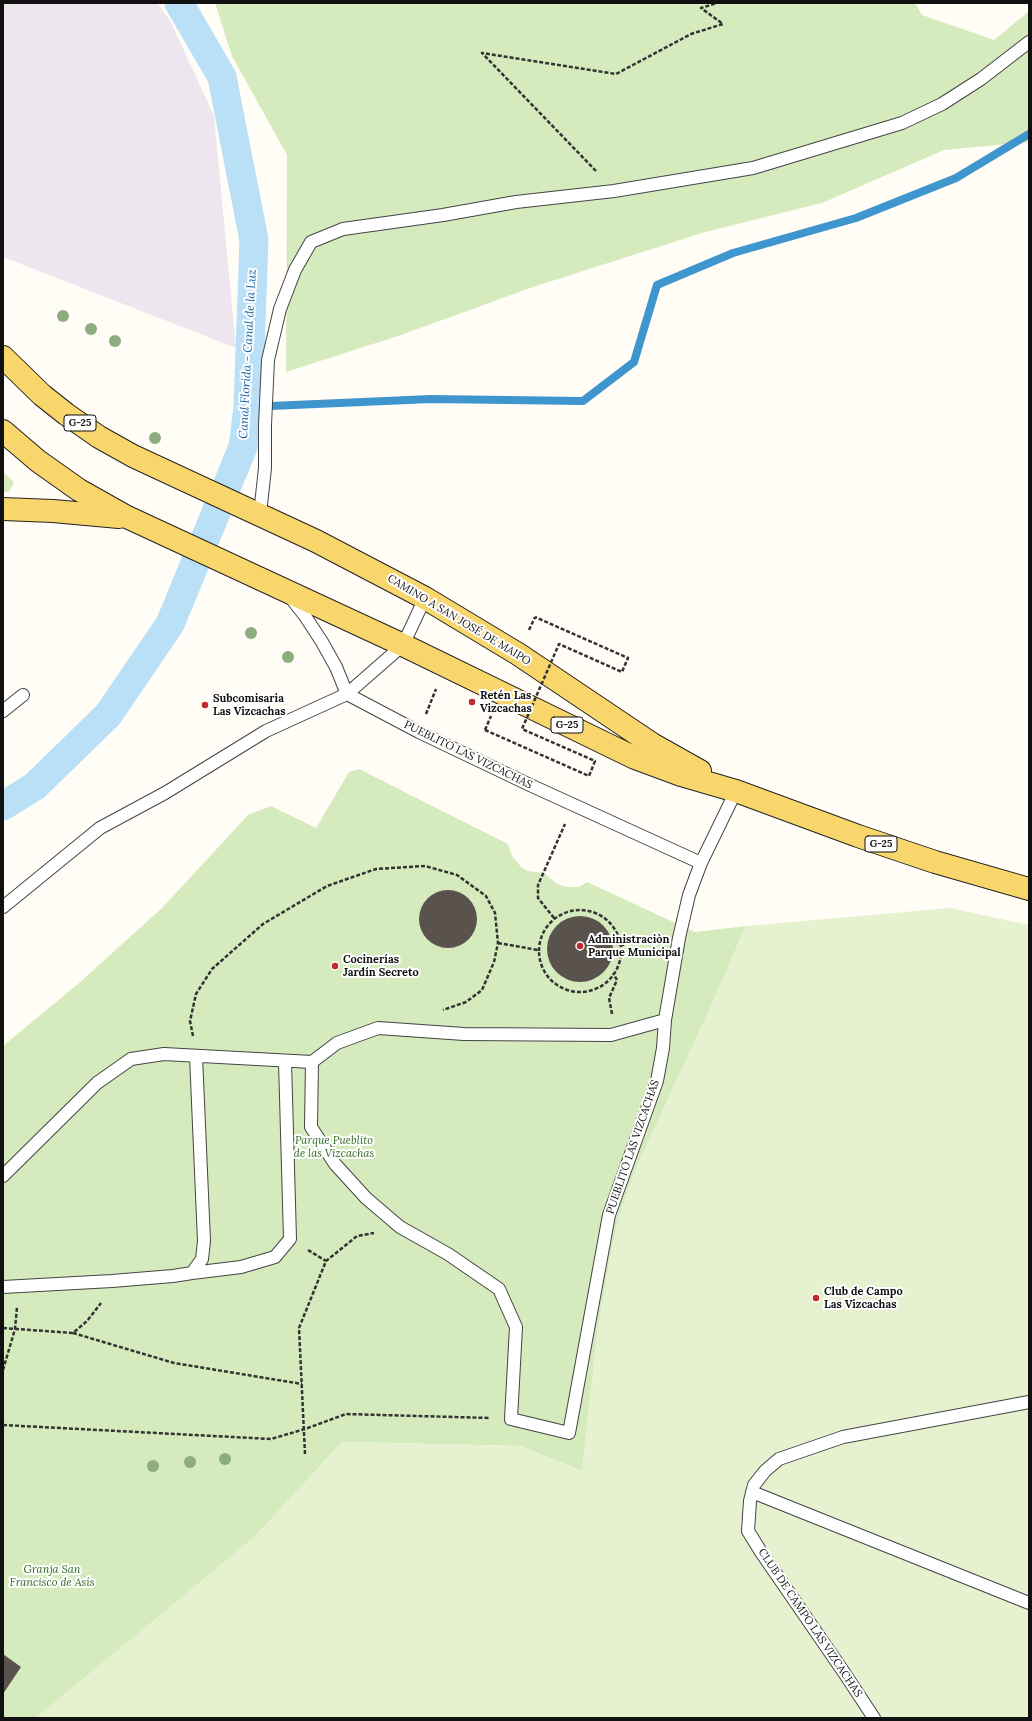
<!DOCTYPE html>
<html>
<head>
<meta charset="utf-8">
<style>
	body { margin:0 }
	#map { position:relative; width:1032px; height:1721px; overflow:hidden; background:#fffdf5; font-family:Lora,serif }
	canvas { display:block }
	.frame { position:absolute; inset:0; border:4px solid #111; pointer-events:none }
</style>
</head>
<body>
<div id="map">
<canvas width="1032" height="1721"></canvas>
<div class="frame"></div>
</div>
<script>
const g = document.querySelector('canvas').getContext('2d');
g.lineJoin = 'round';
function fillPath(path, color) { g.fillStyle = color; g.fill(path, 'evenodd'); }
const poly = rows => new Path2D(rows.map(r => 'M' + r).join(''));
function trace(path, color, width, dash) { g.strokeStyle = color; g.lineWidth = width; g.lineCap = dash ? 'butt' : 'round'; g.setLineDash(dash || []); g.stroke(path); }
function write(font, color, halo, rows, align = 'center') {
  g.font = font + ' Lora,serif'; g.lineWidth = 4; g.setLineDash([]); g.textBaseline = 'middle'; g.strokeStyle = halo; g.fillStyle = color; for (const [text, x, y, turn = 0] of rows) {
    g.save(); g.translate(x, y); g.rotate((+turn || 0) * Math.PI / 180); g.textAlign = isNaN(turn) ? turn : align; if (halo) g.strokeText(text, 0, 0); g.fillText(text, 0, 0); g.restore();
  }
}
fillPath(poly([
	[3,3,157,3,170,20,214,116,236,348,3,257]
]), '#eee6ef');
fillPath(poly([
	[215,3,915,3,922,15,994,40,1029,11,1029,142,944,150,822,203,702,233,533,287,401,335,286,372,287,155,232,56],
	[3,472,14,482,9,492,3,492],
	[359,769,508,844,512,856,521,867,527,871,544,873,557,884,566,887,579,887,587,882,695,932,746,926,708,1013,635,1171,619,1218,610,1259,597,1337,582,1471,520,1446,342,1442,255,1537,36,1718,3,1718,3,1046,78,984,162,908,248,815,271,806,316,828,349,772]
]), '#d5ebbd');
fillPath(poly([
	[950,908,1029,925,1029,1718,36,1718,254,1537,342,1442,520,1446,582,1471,597,1337,610,1259,619,1218,635,1171,708,1013,746,926]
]), '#e6f2cf');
trace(poly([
	[248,407,431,399,583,401,634,362,657,285,733,253,856,218,956,178,1029,134]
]), '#3f96cf', 8);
trace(poly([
	[3,806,35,786,108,715,170,624,243,447,248,407,254,240,222,77,179,3]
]), '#b9e0f7', 29);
fillPath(poly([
	'419 919a29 29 0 1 1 58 0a29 29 0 1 1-58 0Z',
	'547 949a33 33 0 1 1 66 0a33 33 0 1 1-66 0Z',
	[3,1654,21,1667,3,1694]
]), '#5a524d');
const lane = poly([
	[260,514,265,468,265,425,268,360,280,309,295,270,311,242,343,229,443,215,516,202,614,191,753,168,902,123,942,104,981,79,1029,42],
	[291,598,305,616,322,642,336,667,347,694,419,732,530,785,701,863],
	[3,711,23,695],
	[3,907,100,828,165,793,266,731,347,694,403,645,425,598],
	[312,1062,311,1127,335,1164,366,1198,400,1227,448,1254,499,1289,516,1327,511,1419,569,1433,609,1215,657,1081,663,1048,665,1020,679,938,689,895,701,863,736,791],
	[3,1176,97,1083,131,1059,164,1054,312,1062,337,1043,378,1028,464,1034,611,1035,665,1020],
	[192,1273,241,1267,275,1257,290,1239,285,1061],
	[3,1287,112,1281,173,1276,192,1273,202,1259,204,1241,196,1056],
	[752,1492,1029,1603],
	[874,1718,845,1674,761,1552,748,1531,750,1501,754,1485,765,1471,779,1459,843,1437,1029,1402]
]);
const primary = poly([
	[3,357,42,395,66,414,99,437,133,456,316,541,425,598,518,654,652,744,700,771],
	[3,431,38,461,79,490,127,517,403,645,635,758,681,775,736,791,858,836,935,862,1029,889],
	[3,509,53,511,119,517]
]);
trace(lane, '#444', 14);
trace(primary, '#222', 24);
trace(poly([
	[596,171,482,53,616,74,691,34,723,24,701,8,717,3],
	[529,630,535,617],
	[426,714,436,689],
	[485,730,491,716],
	'539 951a41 41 0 1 1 82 0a41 41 0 1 1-82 0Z',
	[554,918,538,898,538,885,565,824],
	[498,943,538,950],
	[620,946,640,938,658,936],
	[612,1014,609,998,617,980,613,973],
	[193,1036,190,1021,196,994,212,969,263,924,327,886,376,869,425,866,457,875,486,896,495,913,498,943,494,962,482,990,466,1002,443,1010],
	[308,1250,326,1261],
	[3,1328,73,1333,87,1321,101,1303],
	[73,1333,174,1363,302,1384],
	[3,1370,15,1329,17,1307],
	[3,1425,271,1439,305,1429,346,1414,490,1418],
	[305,1454,299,1328,326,1261,357,1236,374,1233]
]), '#333', 2.5, [4, 2]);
trace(lane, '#fff', 12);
trace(primary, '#f9d66b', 22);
trace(poly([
	[485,730,589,776,595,761,522,729,559,644,622,672,628,658,535,617]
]), '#333', 2.5, [4, 2]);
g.fillStyle = '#8dad7f';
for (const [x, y] of [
	[63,316],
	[91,329],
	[115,341],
	[155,438],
	[251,633],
	[288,657],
	[225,1459],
	[190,1462],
	[153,1466]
]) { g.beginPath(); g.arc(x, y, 6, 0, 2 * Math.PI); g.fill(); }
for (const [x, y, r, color] of [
	[472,702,4,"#c4262e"],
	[205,705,4,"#c4262e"],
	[580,946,4,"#c4262e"],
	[335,966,4,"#c4262e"],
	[816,1298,4,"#c4262e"]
]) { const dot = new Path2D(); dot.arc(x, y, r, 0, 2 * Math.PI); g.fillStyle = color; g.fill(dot); trace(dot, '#fff', 1.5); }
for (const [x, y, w] of [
	[80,423,32],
	[567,725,32],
	[881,844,32]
]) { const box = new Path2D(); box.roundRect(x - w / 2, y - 8, w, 16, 3); g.fillStyle = '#fff'; g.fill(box); trace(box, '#111', 1); }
write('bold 10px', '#111', null, [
	["G-25",80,423],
	["G-25",567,725],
	["G-25",881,844]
]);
write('11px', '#111', '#fff', [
	["CAMINO A SAN JOSÉ DE MAIPO",459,620,31],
	["PUEBLITO LAS VIZCACHAS",468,755,26],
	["PUEBLITO LAS VIZCACHAS",633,1147,-71],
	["CLUB DE CAMPO LAS VIZCACHAS",810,1623,56]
]);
write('bold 11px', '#111', '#fff', [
	["Retén Las",480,696],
	["Vizcachas",480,709],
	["Subcomisaria",213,699],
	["Las Vizcachas",213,712],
	["Administraciòn",588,940],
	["Parque Municipal",588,953],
	["Cocinerías",343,960],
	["Jardín Secreto",343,973],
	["Club de Campo",824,1292],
	["Las Vizcachas",824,1305]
], 'left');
write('italic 11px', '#2f6b1f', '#fff', [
	["Parque Pueblito",334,1141],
	["de las Vizcachas",334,1154],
	["Granja San",52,1570],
	["Francisco de Asís",52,1583]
]);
write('italic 12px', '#1768a6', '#fff', [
	["Canal Florida - Canal de la Luz",248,354,-87]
]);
</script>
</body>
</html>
